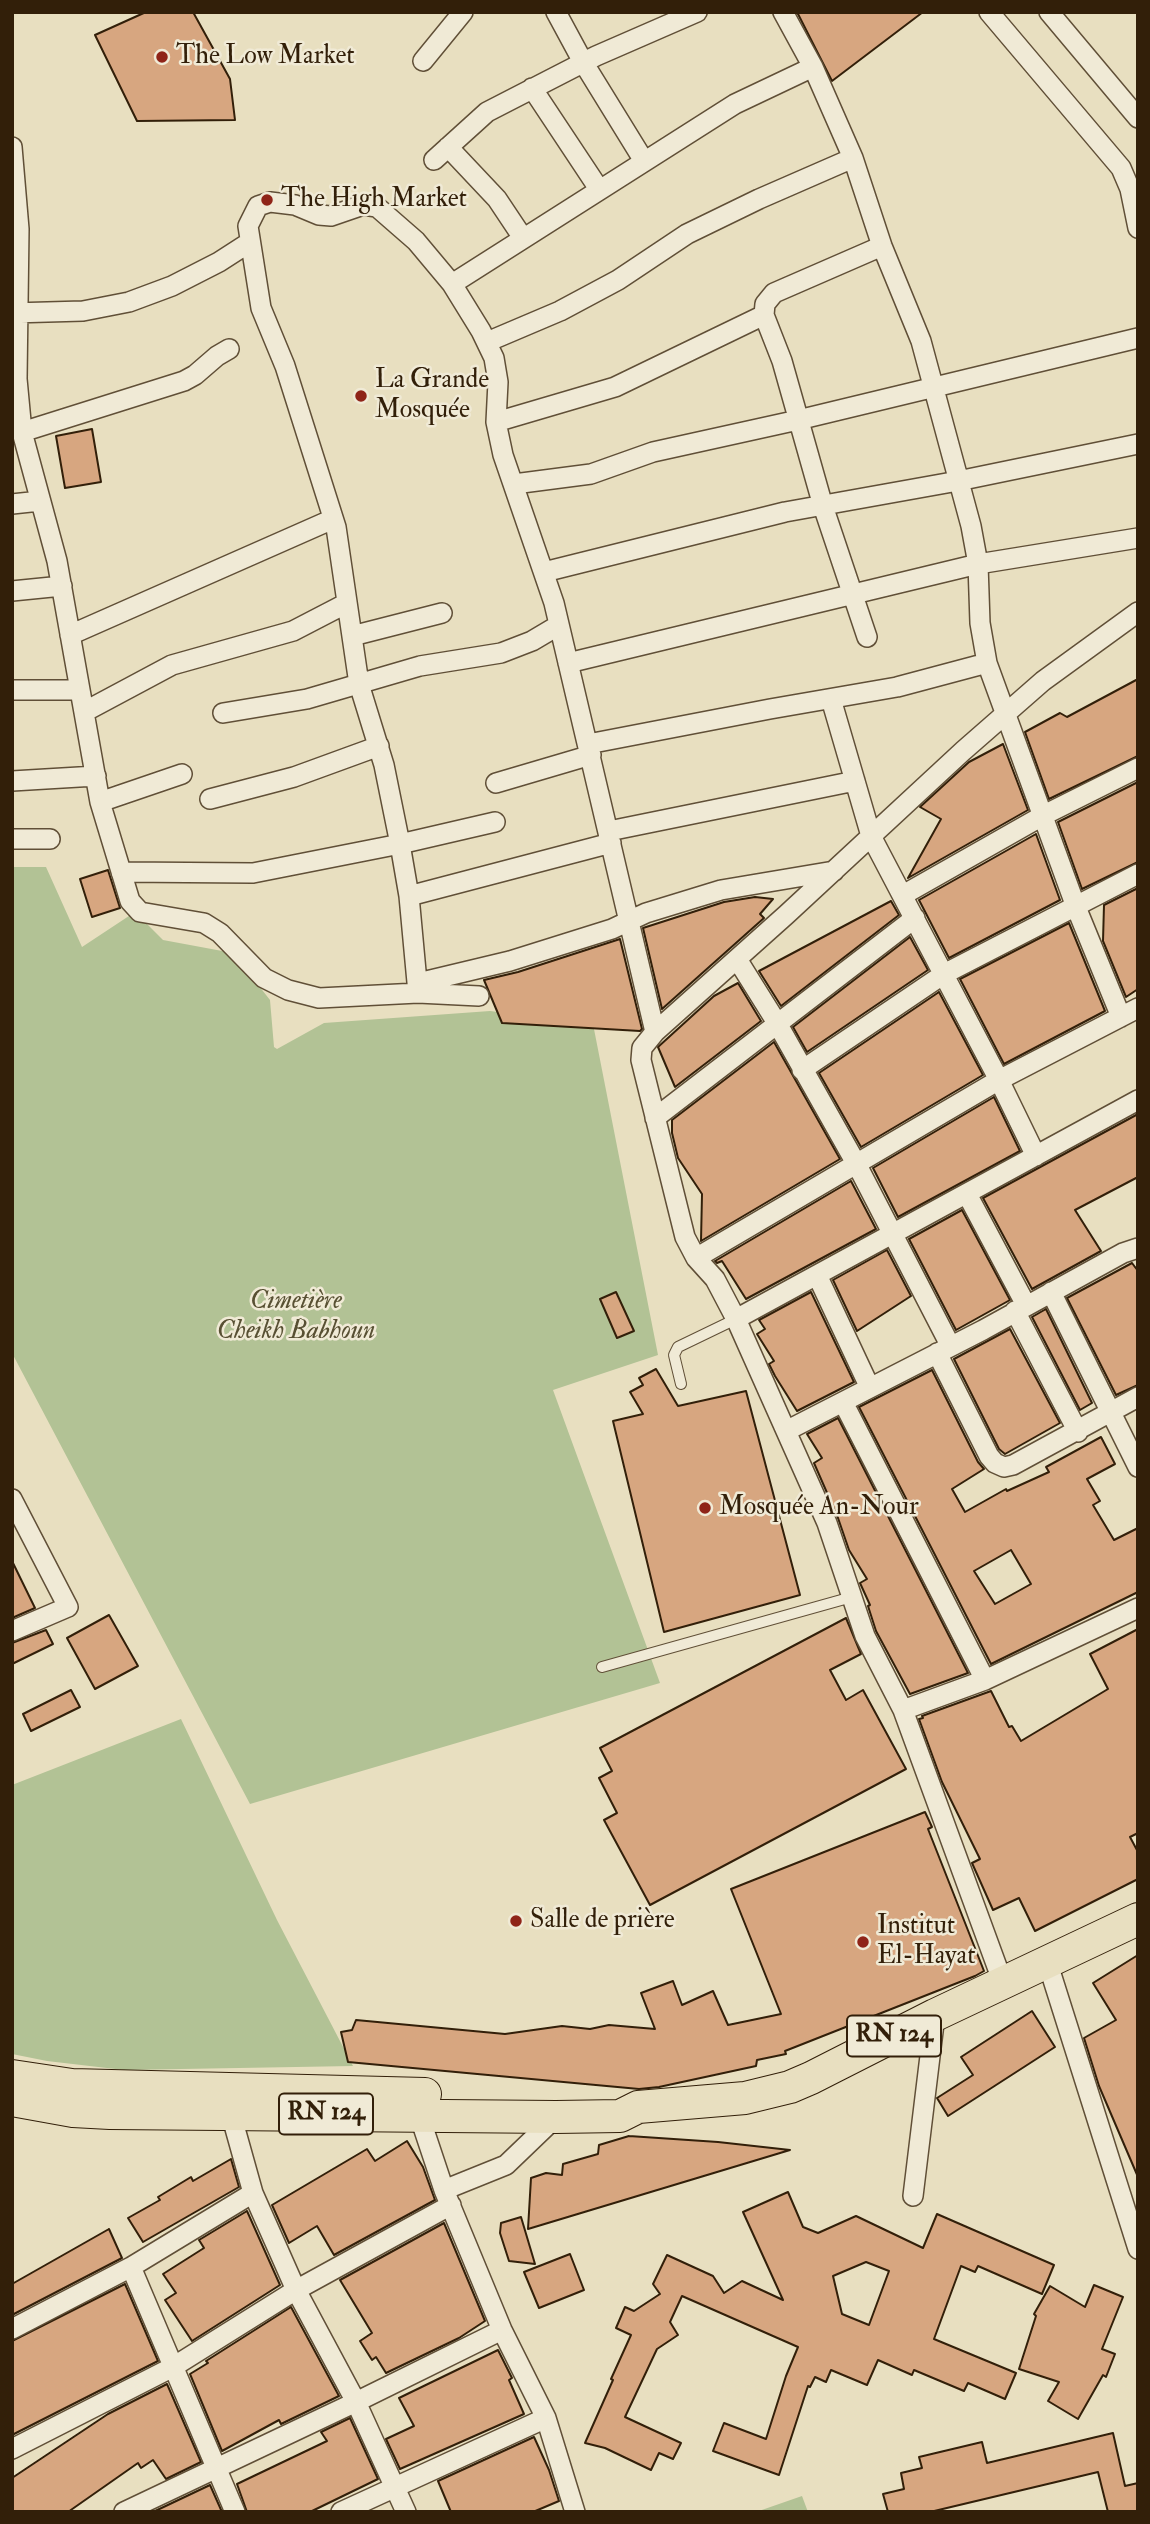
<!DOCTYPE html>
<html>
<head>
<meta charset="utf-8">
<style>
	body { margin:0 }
	#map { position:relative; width:1150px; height:2524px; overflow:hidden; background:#e8dfc0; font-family:"IM FELL Double Pica",serif }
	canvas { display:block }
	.frame { position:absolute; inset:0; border:14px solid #321f09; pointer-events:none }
</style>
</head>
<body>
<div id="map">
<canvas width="1150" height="2524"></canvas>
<div class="frame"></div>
</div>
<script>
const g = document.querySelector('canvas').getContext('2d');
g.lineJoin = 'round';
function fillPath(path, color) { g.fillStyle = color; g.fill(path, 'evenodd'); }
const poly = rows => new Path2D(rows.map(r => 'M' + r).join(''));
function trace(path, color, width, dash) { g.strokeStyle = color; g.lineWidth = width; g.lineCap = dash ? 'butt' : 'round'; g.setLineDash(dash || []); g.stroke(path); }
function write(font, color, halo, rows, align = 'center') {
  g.font = font + ' "IM FELL Double Pica",serif'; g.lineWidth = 5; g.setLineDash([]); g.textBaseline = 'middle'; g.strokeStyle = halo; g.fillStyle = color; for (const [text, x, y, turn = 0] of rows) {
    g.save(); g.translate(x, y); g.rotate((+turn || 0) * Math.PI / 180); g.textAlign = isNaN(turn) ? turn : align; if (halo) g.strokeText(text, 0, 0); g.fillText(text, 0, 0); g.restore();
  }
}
fillPath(poly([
	[12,867,46,867,82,947,135,912,163,940,233,953,270,1000,274,1047,277,1049,324,1023,490,1011,593,1024,658,1355,553,1390,660,1683,250,1804,12,1353],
	[181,1719,277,1920,353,2066,124,2070,47,2061,12,2054,12,1785],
	[802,2496,808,2512,756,2512]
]), '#b2c295');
const building = poly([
	[146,12,193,12,230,79,235,120,137,121,95,35,146,12],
	[797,12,923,12,832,81,797,12],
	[92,429,101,482,65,488,56,436,92,429],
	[1138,679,1138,756,1049,799,1025,732,1060,713,1067,717,1138,679],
	[1003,744,1028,810,908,878,941,819,920,807,969,762,1003,744],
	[1138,782,1138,862,1082,889,1058,822,1138,782],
	[1036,834,1060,900,949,958,919,900,1036,834],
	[108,870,120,908,92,917,80,879,108,870],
	[1138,888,1138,989,1126,997,1103,941,1104,905,1138,888],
	[755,897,773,899,760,914,764,918,662,1009,643,928,724,902,755,897],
	[891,901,899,915,781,1006,759,971,891,901],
	[1069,923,1105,1011,1004,1064,960,979,1069,923],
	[910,937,928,970,807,1052,793,1027,910,937],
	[620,939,642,1029,640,1031,502,1023,484,980,518,972,620,939],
	[738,983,761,1021,675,1087,658,1047,714,996,738,983],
	[939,992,983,1075,861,1147,819,1073,939,992],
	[774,1042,840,1159,701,1241,702,1194,678,1158,672,1133,672,1120,774,1042],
	[994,1097,1020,1151,898,1217,873,1168,994,1097],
	[1138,1114,1138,1177,1075,1210,1101,1251,1032,1289,983,1198,1138,1114],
	[851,1181,876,1229,746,1299,722,1261,717,1263,715,1261,851,1181],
	[962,1210,1010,1300,956,1330,909,1239,962,1210],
	[887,1250,911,1296,857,1331,833,1280,887,1250],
	[1132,1263,1138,1271,1138,1385,1116,1395,1067,1298,1132,1263],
	[616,1292,634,1331,617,1338,600,1299,616,1292],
	[811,1292,854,1382,797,1411,775,1376,769,1364,774,1361,757,1334,765,1329,759,1320,811,1292],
	[1046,1309,1092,1403,1080,1410,1032,1317,1046,1309],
	[1010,1329,1060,1423,1005,1454,999,1449,954,1359,1010,1329],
	[656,1369,678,1406,746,1391,800,1595,664,1632,613,1421,643,1414,630,1392,643,1385,639,1378,656,1369],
	[932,1370,978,1462,984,1469,952,1489,965,1512,1006,1489,1007,1491,1049,1472,1046,1467,1101,1437,1115,1464,1087,1479,1100,1501,1093,1505,1114,1540,1138,1528,1138,1592,991,1664,859,1407,932,1370],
	[1011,1550,1031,1584,995,1604,974,1571,1011,1550],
	[838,1418,968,1673,910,1694,876,1631,868,1606,870,1605,860,1583,867,1579,849,1550,838,1518,814,1463,822,1458,807,1434,838,1418],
	[12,1561,35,1608,12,1618,12,1561],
	[109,1615,138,1666,95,1689,67,1638,109,1615],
	[846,1618,861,1654,830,1670,846,1700,863,1690,906,1769,650,1905,604,1820,617,1813,599,1778,612,1771,600,1748,846,1618],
	[1138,1629,1138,1833,1130,1837,1138,1852,1138,1879,1035,1931,1019,1898,993,1910,972,1863,980,1859,942,1782,919,1719,923,1718,922,1716,991,1691,1009,1727,1012,1726,1021,1741,1108,1689,1090,1654,1138,1629],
	[46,1630,53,1644,12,1664,12,1643,46,1630],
	[71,1690,80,1707,31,1731,23,1714,71,1690],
	[925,1812,932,1827,928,1829,984,1971,975,1976,785,2051,786,2054,757,2060,756,2066,659,2087,639,2089,348,2062,341,2032,352,2030,356,2020,505,2034,562,2026,590,2029,609,2025,655,2029,641,1993,673,1981,682,2005,713,1991,728,2025,781,2014,731,1889,925,1812],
	[1138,1955,1138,2177,1099,2086,1084,2038,1116,2020,1093,1983,1138,1955],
	[1032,2011,1055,2047,948,2116,937,2098,973,2075,961,2057,1032,2011],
	[629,2136,718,2142,790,2150,528,2229,531,2178,546,2173,562,2175,563,2164,598,2154,599,2145,629,2136],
	[407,2141,423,2167,435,2200,334,2255,317,2226,289,2243,272,2205,367,2149,375,2161,407,2141],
	[231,2159,239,2187,143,2242,128,2218,160,2200,158,2197,191,2177,193,2181,231,2159],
	[788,2192,803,2227,818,2233,856,2216,923,2248,937,2214,1054,2265,1042,2294,978,2266,975,2272,961,2266,934,2339,1016,2373,1005,2399,968,2383,964,2391,914,2370,912,2375,878,2360,867,2385,831,2370,826,2382,815,2377,810,2387,808,2386,779,2475,713,2451,724,2423,766,2439,786,2376,798,2347,682,2296,670,2322,678,2335,657,2349,625,2417,681,2443,673,2459,659,2453,651,2470,605,2448,585,2443,613,2380,611,2379,631,2335,616,2328,625,2307,634,2311,660,2294,653,2284,667,2255,713,2276,724,2293,742,2281,783,2300,743,2212,788,2192],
	[866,2262,889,2271,869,2325,842,2314,833,2276,866,2262],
	[247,2211,280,2285,192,2341,165,2300,176,2293,163,2274,204,2248,199,2240,247,2211],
	[521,2217,535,2264,509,2261,500,2233,501,2223,521,2217],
	[444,2223,485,2321,459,2338,386,2373,376,2357,372,2360,360,2341,372,2333,340,2280,444,2223],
	[109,2229,122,2258,12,2315,12,2284,109,2229],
	[570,2254,584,2290,539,2308,524,2272,570,2254],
	[125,2284,158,2361,12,2435,12,2341,125,2284],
	[1094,2285,1123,2297,1102,2349,1115,2354,1106,2377,1103,2375,1078,2419,1048,2401,1059,2382,1019,2369,1036,2316,1034,2314,1050,2286,1085,2307,1094,2285],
	[291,2307,339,2396,281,2424,279,2420,222,2451,190,2374,208,2363,206,2361,291,2307],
	[498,2350,512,2378,509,2380,524,2414,400,2469,386,2439,414,2426,399,2398,498,2350],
	[167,2384,201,2462,166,2479,153,2460,141,2468,138,2463,68,2512,12,2512,12,2478,108,2414,167,2384],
	[350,2418,378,2479,310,2512,247,2512,237,2484,327,2441,321,2432,350,2418],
	[1113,2433,1125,2486,1138,2483,1138,2512,1108,2512,1098,2472,930,2512,888,2512,883,2494,904,2489,901,2473,922,2468,919,2457,982,2442,987,2463,1113,2433],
	[534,2437,549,2470,559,2501,533,2512,451,2512,438,2481,534,2437],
	[210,2485,222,2512,153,2512,210,2485]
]);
fillPath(building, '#d7a680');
trace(building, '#321f09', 2);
const lane = poly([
	[681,1384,674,1355,678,1347,736,1319],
	[602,1667,852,1597]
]);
const street = poly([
	[556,12,583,62,644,161],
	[783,12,813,67,853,158,882,246,921,341,971,526,978,564,980,623,987,663,1076,907,1121,1017],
	[989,12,1121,168,1130,189,1138,228],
	[1049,12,1138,118],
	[423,61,463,12],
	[532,88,599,189],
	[12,147,19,229,17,379,22,432,57,561,100,802,130,901,140,912,204,923,220,933,264,978,288,990,319,998,418,993,479,996],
	[448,147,497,199,523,238],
	[434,160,487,112,596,56,697,12],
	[452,284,735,104,813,67],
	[12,313,83,311,129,302,172,286,219,262,250,242],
	[487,342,560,311,618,280,687,234,759,199,853,158],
	[496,422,615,387,764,315],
	[22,432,184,381,195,375,217,356,229,349],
	[514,484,591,474,653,452,798,420,1138,338],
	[12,504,40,501],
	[544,572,785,512,958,481,1138,444],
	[12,591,62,586],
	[70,635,333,519],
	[352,636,442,613],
	[867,637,823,506,782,361,764,315,765,304,774,293,882,246],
	[568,663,978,564,1138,538],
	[12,690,80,690],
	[831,699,871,836,999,1080,1036,1156],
	[84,712,172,665,293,631,347,603],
	[223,713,307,699,420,666,501,653,532,641,559,625],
	[588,744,770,709,897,687,987,663],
	[12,781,96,776],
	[496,783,591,755],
	[210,799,294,777,379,746],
	[100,802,182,774],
	[609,831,855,781],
	[12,839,50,839],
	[121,872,253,873,400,844,495,822],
	[903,895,1044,815,1138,768],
	[409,896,611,843],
	[737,959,777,1023,857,1165,950,1345],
	[418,983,510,961,612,929,646,913,721,890,834,871],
	[418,993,409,896,400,844,384,765,359,684,336,527,285,366,261,308,248,226,258,206,270,202,295,205,319,215,331,216,363,205,377,207,416,241,452,284,481,331,494,358,498,382,496,422,503,455,554,603,655,1032],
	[802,1070,944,974,1138,874],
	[655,1118,915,918],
	[967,1194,1026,1305],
	[696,1258,999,1080,1138,1008],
	[817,1275,870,1388],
	[1051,1292,1138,1467],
	[1015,1311,1078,1432],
	[736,1319,1138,1100],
	[937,1353,989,1456,995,1463,1004,1467,1013,1465,1138,1397],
	[843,1402,985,1680],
	[786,1431,983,1330,1123,1253,1138,1248],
	[12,1499,68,1607,12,1631],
	[903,1710,985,1680,1138,1608],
	[1047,1961,1138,2249],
	[1003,1983,903,1710,865,1636,827,1523,736,1319,715,1279,696,1258,685,1237,641,1060,642,1048,655,1032,786,915,963,751,1043,681,1138,612],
	[229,2107,253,2193,296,2290,356,2402,406,2512],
	[419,2115,444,2190,502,2330,546,2418,575,2512],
	[444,2190,506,2165,556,2117],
	[913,2196,935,2015],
	[131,2267,235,2512],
	[12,2329,131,2267,253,2193],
	[12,2449,173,2367,296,2290,451,2205],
	[124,2512,356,2402,502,2330],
	[341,2512,546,2418]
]);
const primary = poly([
	[12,2076,72,2085,425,2094],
	[12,2100,73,2111,110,2113,556,2117,620,2116,638,2107,745,2098,790,2087,811,2078,935,2015,1138,1919]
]);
trace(lane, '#604f37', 12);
trace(street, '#604f37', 22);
trace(primary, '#321f09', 34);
trace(lane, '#f0ead6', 10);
trace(street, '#f0ead6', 19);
trace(primary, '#e8dfc0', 32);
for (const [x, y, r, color] of [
	[162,57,7,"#8f2418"],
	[267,200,7,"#8f2418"],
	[361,396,7,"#8f2418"],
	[705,1508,7,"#8f2418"],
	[516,1921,7,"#8f2418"],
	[863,1942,7,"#8f2418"]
]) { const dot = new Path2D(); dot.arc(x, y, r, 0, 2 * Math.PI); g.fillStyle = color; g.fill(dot); trace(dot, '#f0ead6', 2.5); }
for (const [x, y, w] of [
	[894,2036,94],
	[326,2114,94]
]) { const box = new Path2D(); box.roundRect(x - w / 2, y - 20.5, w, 41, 5); g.fillStyle = '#f0ead6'; g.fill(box); trace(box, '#321f09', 2); }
write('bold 24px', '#321f09', null, [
	["RN 124",894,2036],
	["RN 124",326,2114]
]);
write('26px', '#321f09', '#f0ead6', [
	["The Low Market",176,57],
	["The High Market",281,200],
	["La Grande",375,381],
	["Mosquée",375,411],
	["Mosquée An-Nour",719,1508],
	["Salle de prière",530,1921],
	["Institut",877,1927],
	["El-Hayat",877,1957]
], 'left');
write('italic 26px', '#585033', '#f0ead6', [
	["Cimetière",296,1302],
	["Cheikh Babhoun",296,1332]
]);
</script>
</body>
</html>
